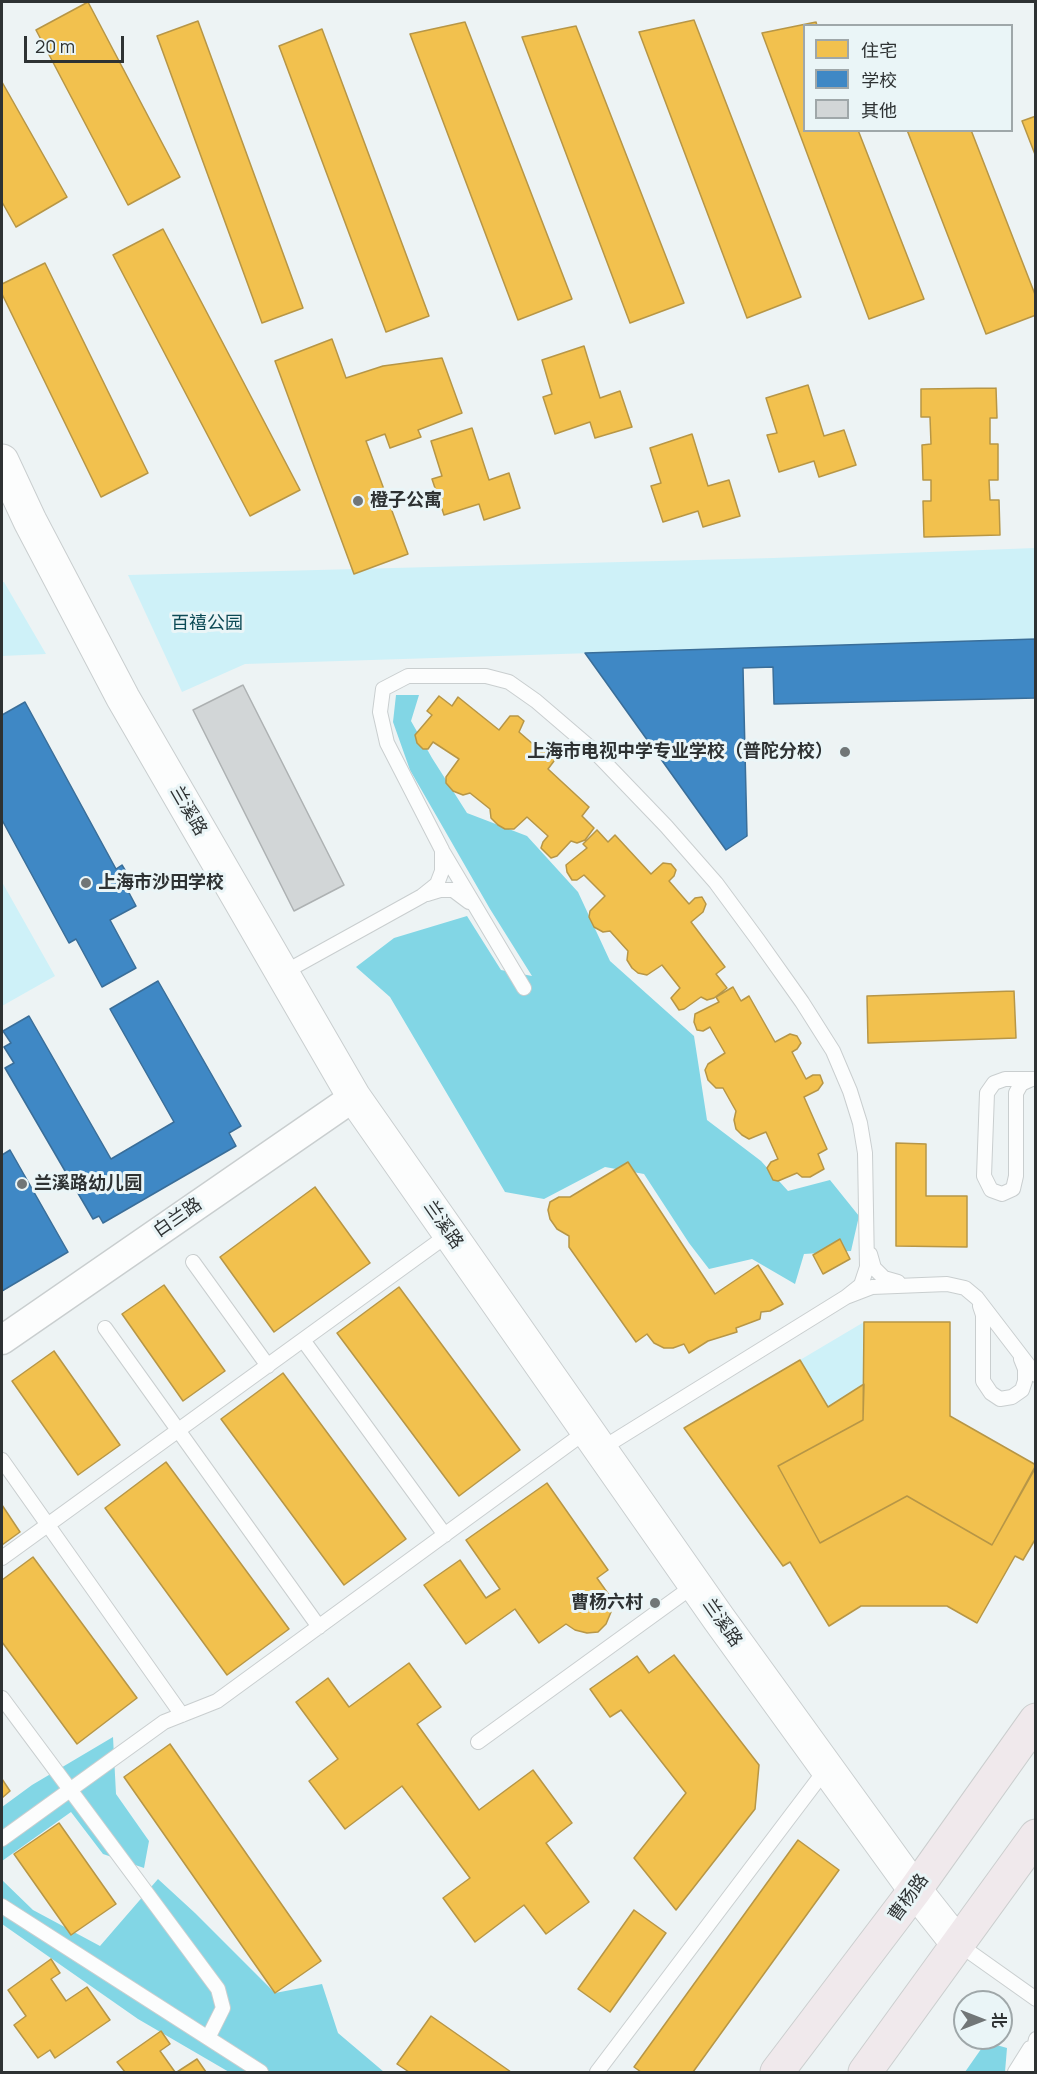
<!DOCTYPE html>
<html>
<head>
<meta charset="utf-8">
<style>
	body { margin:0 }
	#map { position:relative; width:1037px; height:2074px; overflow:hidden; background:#edf3f4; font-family:Manrope,"Noto Sans SC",sans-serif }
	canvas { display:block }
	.frame { position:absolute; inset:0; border:3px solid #2e3233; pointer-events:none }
	.legend { position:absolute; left:803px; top:24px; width:210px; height:108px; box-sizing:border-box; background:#eaf5f7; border:2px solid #9fa7a9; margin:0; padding:8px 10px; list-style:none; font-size:18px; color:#2e3233 }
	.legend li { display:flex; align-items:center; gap:12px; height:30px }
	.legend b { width:30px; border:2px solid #9fa7a9 }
	.north { position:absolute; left:953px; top:1990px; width:60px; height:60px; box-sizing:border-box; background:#eaf5f7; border:2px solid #9fa7a9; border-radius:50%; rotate:90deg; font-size:16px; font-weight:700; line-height:24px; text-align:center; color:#2e3233 }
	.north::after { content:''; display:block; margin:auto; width:21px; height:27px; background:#717677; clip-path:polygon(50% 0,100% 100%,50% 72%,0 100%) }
	.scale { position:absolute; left:24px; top:36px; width:100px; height:27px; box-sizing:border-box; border:3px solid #2e3233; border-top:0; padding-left:8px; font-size:18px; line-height:21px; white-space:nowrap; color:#2e3233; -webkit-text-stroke:4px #eaf5f7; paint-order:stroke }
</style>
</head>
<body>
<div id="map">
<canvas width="1037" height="2074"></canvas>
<div class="frame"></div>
<ul class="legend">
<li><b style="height:16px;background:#f2c14e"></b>住宅</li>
<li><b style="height:16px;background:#3f88c5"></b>学校</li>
<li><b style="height:16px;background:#d2d6d7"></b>其他</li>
</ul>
<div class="north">北</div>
<div class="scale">20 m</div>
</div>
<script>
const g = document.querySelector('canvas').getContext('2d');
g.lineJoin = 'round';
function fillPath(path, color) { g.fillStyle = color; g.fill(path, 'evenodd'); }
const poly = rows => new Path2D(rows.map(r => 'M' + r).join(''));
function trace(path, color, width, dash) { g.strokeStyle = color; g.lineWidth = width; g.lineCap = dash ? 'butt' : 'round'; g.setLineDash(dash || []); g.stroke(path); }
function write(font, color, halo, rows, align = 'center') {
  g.font = font + ' Manrope,"Noto Sans SC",sans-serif'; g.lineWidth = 6; g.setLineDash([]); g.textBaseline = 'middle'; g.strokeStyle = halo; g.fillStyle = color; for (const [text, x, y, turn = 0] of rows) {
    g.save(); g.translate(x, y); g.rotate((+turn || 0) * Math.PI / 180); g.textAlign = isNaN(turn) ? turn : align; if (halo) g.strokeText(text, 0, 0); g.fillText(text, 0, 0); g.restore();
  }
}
fillPath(poly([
	[1035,548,1035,639,245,664,182,692,128,575,773,558],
	[2,582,4,582,46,654,2,656],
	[2,882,55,976,2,1006],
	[864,1322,864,1384,828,1407,800,1360]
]), '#cef1f8');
fillPath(poly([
	[396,695,419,695,411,721,432,758,467,813,527,836,578,892,610,961,694,1036,707,1120,761,1161,788,1191,830,1180,859,1216,851,1251,804,1254,795,1284,752,1259,709,1269,689,1243,644,1174,605,1167,544,1199,505,1192,390,997,356,967,394,938,467,916,501,970,532,976,490,909,410,770,393,722],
	[113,1737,116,1794,149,1841,144,1868,103,1854,71,1812,2,1861,2,1807,32,1785],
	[158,1879,195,1913,275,1993,322,1984,338,2033,384,2072,229,2072,138,2019,2,1924,2,1880,33,1910,100,1946],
	[986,2042,1007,2048,1005,2072,965,2072]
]), '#82d6e5');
const homes = poly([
	[88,2,180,177,128,205,36,30,88,2],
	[694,20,801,297,747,318,639,32,694,20],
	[198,21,303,308,262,323,157,36,198,21],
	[465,22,572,299,518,320,410,34,465,22],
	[816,22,817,26,804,26,804,130,858,130,924,299,869,319,762,33,816,22],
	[576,26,684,303,630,323,522,37,576,26],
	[322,29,429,316,386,332,279,46,322,29],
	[2,82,67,197,16,227,2,202,2,82],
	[1036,116,1036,157,1022,121,1036,116],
	[907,130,971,130,1036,297,1036,315,986,334,907,130],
	[163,229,300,490,250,516,113,255,163,229],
	[45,263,148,473,101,497,2,294,2,284,45,263],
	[332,339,346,378,383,366,442,358,462,413,418,430,421,437,390,448,385,434,366,441,408,554,354,574,275,361,332,339],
	[584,346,600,398,620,391,632,427,595,438,590,422,555,434,543,397,552,394,542,360,584,346],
	[808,385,824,436,844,430,856,465,819,477,814,461,779,472,767,435,777,433,766,398,808,385],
	[996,388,997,418,990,418,990,444,998,444,998,480,989,480,990,500,999,500,1000,535,924,537,923,501,931,501,931,480,923,480,922,445,931,444,930,417,921,417,921,389,996,388],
	[472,428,489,480,509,473,520,508,484,520,479,504,444,515,432,479,442,476,431,441,472,428],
	[692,434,708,486,729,480,740,516,703,527,698,511,663,522,651,486,661,483,650,448,692,434],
	[439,696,452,706,458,697,499,730,510,716,518,716,524,721,519,732,542,752,547,745,554,743,559,749,557,757,548,769,589,807,582,816,594,828,585,840,577,843,571,841,557,856,551,858,541,848,543,842,548,836,527,817,514,829,505,829,498,825,491,818,490,809,470,793,463,795,453,791,446,783,446,777,459,759,433,742,428,749,423,749,417,743,415,735,432,715,427,711,439,696],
	[597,830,608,842,615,835,651,874,663,863,671,864,676,870,674,876,669,881,689,904,695,898,702,897,706,904,703,912,691,922,725,967,716,974,727,988,714,998,707,1000,701,997,684,1009,679,1010,671,998,680,988,662,965,647,975,638,973,632,968,627,960,628,951,610,931,603,932,594,927,589,917,590,911,605,896,584,875,577,880,572,880,567,872,566,865,587,848,583,844,597,830],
	[733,987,741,1001,749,996,775,1042,790,1034,797,1036,801,1043,797,1049,792,1052,806,1079,813,1075,820,1075,823,1083,818,1090,804,1097,827,1149,818,1154,824,1169,810,1177,802,1177,797,1173,778,1181,773,1180,767,1168,771,1162,778,1159,766,1132,749,1139,742,1135,736,1129,734,1120,736,1111,723,1088,716,1088,708,1080,705,1070,708,1064,725,1053,710,1027,703,1031,697,1030,694,1022,695,1014,719,1002,716,997,733,987],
	[1014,991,1016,1038,868,1043,867,996,1014,991],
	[896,1143,926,1144,926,1196,967,1196,967,1247,896,1246,896,1143],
	[628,1162,715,1294,758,1265,783,1304,770,1311,761,1312,760,1319,736,1328,737,1332,708,1341,689,1353,684,1344,673,1348,664,1348,654,1343,647,1334,636,1342,569,1247,569,1236,557,1229,550,1219,548,1210,550,1202,559,1197,570,1197,628,1162],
	[315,1187,370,1263,274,1332,220,1257,315,1187],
	[840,1239,850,1259,823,1274,813,1255,840,1239],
	[164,1285,225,1371,183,1401,122,1314,164,1285],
	[399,1287,520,1450,459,1496,337,1333,399,1287],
	[864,1322,950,1322,950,1416,1036,1465,992,1545,907,1496,820,1543,778,1466,863,1420,864,1322],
	[54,1351,120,1445,78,1475,12,1381,54,1351],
	[800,1360,828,1407,864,1384,863,1420,778,1466,820,1543,907,1496,992,1545,1036,1467,1036,1538,1023,1560,1015,1556,977,1623,947,1606,861,1606,829,1626,790,1562,783,1566,684,1428,800,1360],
	[283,1373,406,1539,344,1585,221,1419,283,1373],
	[166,1462,289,1629,227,1675,105,1508,166,1462],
	[547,1483,608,1570,597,1578,609,1595,611,1612,606,1624,598,1632,587,1633,575,1630,566,1624,539,1643,515,1609,466,1644,424,1585,460,1560,486,1598,500,1589,466,1540,547,1483],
	[2,1505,20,1532,2,1545,2,1505],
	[33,1557,137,1698,77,1744,2,1642,2,1580,33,1557],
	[674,1655,759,1765,755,1809,676,1910,634,1858,686,1793,621,1710,610,1717,590,1689,637,1656,649,1673,674,1655],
	[409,1663,441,1707,417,1724,479,1810,533,1770,572,1823,546,1843,589,1902,546,1934,524,1905,475,1942,443,1898,470,1878,402,1786,345,1829,309,1781,338,1759,296,1702,328,1678,349,1707,409,1663],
	[170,1744,321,1961,275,1993,124,1777,170,1744],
	[2,1779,10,1791,2,1798,2,1779],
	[59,1823,116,1904,71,1935,14,1854,59,1823],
	[798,1840,839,1870,693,2072,641,2072,634,2067,798,1840],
	[634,1910,666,1933,610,2012,578,1989,634,1910],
	[51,1959,60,1973,51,1979,66,2001,87,1987,110,2020,55,2058,50,2050,38,2058,14,2025,26,2016,8,1990,51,1959],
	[431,2016,511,2072,409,2072,397,2064,431,2016],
	[161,2031,170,2044,160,2051,175,2072,125,2072,117,2062,161,2031],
	[197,2059,206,2072,177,2072,197,2059]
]);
fillPath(homes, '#f2c14e');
trace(homes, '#b79646', 1.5);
const schools = poly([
	[1036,639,1036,698,774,704,773,667,743,668,747,836,726,850,585,653,1036,639],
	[25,702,116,869,122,865,134,885,127,889,136,906,110,920,136,968,102,987,76,939,69,943,2,820,2,715,25,702],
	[158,981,241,1126,229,1133,236,1146,103,1223,99,1216,93,1219,5,1068,14,1063,4,1047,11,1043,3,1031,29,1016,111,1159,174,1122,110,1009,158,981],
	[10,1150,68,1252,2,1291,2,1155,10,1150]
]);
fillPath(schools, '#3f88c5');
trace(schools, '#3a6e99', 1.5);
const building = poly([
	[243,685,344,885,294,911,193,710,243,685]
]);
fillPath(building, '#d2d6d7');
trace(building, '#adb1b2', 1.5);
const lane = poly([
	[443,852,524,988],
	[427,894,440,890,453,890,469,902],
	[283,973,422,896,437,884,442,871,442,850,387,743,380,712,383,689,408,676,486,676,509,682,536,701,592,749,666,826,716,883,758,940,802,1002,833,1051,850,1091,860,1123,865,1153,867,1267,861,1285,846,1297],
	[1032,1079,1021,1084,1016,1093,1016,1176,1013,1189,1002,1194,991,1190,984,1176,987,1093,994,1083,1005,1079,1036,1079],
	[870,1254,874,1268,884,1278,898,1282],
	[193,1262,268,1366],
	[980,1306,983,1315,983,1381,991,1393,1000,1399,1012,1397,1022,1390,1025,1381,1025,1369,1021,1359],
	[105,1328,319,1627],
	[303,1340,445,1535],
	[601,1449,846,1297,872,1287,947,1284,965,1288,977,1298,1036,1375],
	[2,1460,182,1715],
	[2,1558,449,1234],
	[2,1698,218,1989,223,2008,208,2038],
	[478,1742,696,1584],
	[2,1839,164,1722,217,1701,588,1430],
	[2,1906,261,2072],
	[957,1943,1036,1999],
	[597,2072,826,1769],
	[1015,2072,1030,2048],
	[1029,2072,1036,2039]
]);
const street = poly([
	[2,1340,354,1097]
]);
const secondary = poly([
	[2,461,30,521,123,698,354,1097,719,1619,915,1890,957,1943]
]);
const primary = poly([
	[777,2072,915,1890,1036,1720],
	[865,2072,1036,1836]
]);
trace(lane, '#c9cecf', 16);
trace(street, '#c9cecf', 31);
trace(secondary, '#c9cecf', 35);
trace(primary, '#cbcece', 35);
trace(lane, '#fcfdfd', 14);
trace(street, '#fcfdfd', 28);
trace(secondary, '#fcfdfd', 33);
trace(primary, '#f0e9ec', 33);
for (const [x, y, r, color] of [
	[358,501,6,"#717677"],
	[845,752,6,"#717677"],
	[86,883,6,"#717677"],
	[22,1184,6,"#717677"],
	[655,1603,6,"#717677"]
]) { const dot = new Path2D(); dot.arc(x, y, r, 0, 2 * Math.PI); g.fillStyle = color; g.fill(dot); trace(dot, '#eaf5f7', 2); }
write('bold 18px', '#2e3233', '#eaf5f7', [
	["橙子公寓",370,501],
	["上海市电视中学专业学校（普陀分校）",833,752,"right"],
	["上海市沙田学校",98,883],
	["兰溪路幼儿园",34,1184],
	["曹杨六村",643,1603,"right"]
], 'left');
write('18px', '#0d4a55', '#eaf5f7', [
	["百禧公园",207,624]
]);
write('18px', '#2e3233', '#eaf5f7', [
	["兰溪路",188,811,60],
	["白兰路",178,1218,-35],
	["兰溪路",443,1225,55],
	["兰溪路",722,1623,55],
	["曹杨路",909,1898,-54]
]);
</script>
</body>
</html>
